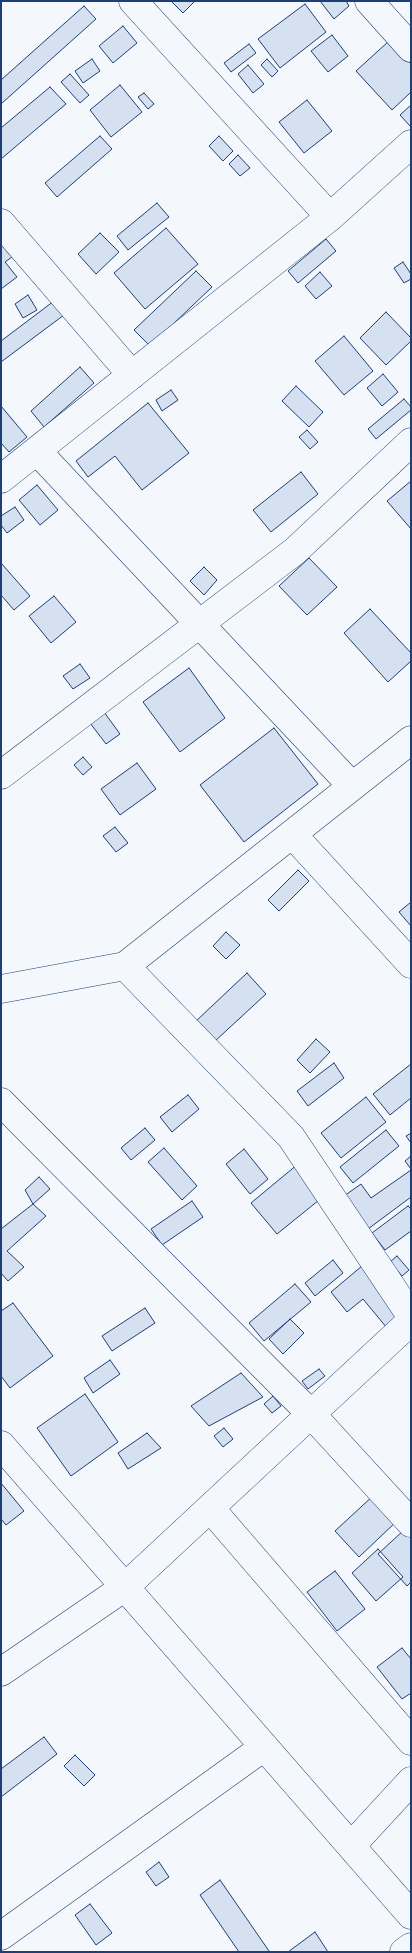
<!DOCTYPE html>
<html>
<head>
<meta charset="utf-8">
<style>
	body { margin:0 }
	#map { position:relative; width:412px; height:1953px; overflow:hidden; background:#f4f7fb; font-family:"Nunito Sans",sans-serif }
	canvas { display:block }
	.frame { position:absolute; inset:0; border:2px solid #1d3f73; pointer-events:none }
</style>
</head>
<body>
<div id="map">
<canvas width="412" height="1953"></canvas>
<div class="frame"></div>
</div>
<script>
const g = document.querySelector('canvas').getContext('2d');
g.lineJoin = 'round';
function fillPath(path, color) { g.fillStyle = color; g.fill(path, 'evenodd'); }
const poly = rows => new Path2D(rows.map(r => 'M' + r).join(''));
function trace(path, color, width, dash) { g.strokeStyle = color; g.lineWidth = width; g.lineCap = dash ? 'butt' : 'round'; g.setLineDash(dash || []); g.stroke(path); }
const building = poly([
	[171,1,195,1,183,13,171,1],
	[320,1,346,1,349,6,334,19,320,1],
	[305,4,326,32,280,68,258,39,305,4],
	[84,6,96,19,1,104,1,80,84,6],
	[123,26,137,43,113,63,99,46,123,26],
	[332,35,348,56,328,72,311,51,332,35],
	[389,41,411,64,411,92,392,110,356,71,389,41],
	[249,44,256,53,231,72,224,63,249,44],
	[92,59,100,71,83,83,75,71,92,59],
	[267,59,278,71,272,77,261,65,267,59],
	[248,65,264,84,253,93,238,74,248,65],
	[70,74,89,95,80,103,61,82,70,74],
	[120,85,142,112,111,137,90,110,120,85],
	[50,87,66,104,1,159,1,128,50,87],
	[144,93,154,104,148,109,138,97,144,93],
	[307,100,332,131,304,153,279,122,307,100],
	[411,105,411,125,410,126,400,115,411,105],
	[100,136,112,149,57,197,45,183,100,136],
	[219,136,233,151,223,161,209,146,219,136],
	[238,155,250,168,240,176,229,164,238,155],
	[157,203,169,217,128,250,117,236,157,203],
	[166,228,198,264,145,309,114,273,166,228],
	[100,233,119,252,96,274,78,254,100,233],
	[326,239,336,251,298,283,288,271,326,239],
	[1,244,12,257,5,262,17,277,1,289,1,244],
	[403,262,411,274,411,279,404,283,394,268,403,262],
	[196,271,212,287,150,346,134,330,196,271],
	[320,272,332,286,316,299,305,286,320,272],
	[28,295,37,310,23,318,15,304,28,295],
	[54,301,64,315,1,362,1,341,54,301],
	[386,312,411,338,411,341,386,365,360,338,386,312],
	[344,336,373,371,344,395,315,361,344,336],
	[80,367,94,383,44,427,31,411,80,367],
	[383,374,398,392,382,406,367,388,383,374],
	[296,386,323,412,309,427,282,401,296,386],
	[171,390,178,400,162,411,156,400,171,390],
	[404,399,411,407,411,410,376,439,368,429,404,399],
	[148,403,189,453,142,490,115,456,88,477,76,461,148,403],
	[1,406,27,437,9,452,1,443,1,406],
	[307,430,318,442,310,449,299,437,307,430],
	[301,472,318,494,271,532,253,510,301,472],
	[411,481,411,529,387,501,411,481],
	[37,485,58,510,40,525,19,500,37,485],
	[15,507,24,520,7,533,1,525,1,516,15,507],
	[309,558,337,587,307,615,279,586,309,558],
	[1,563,30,596,14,610,1,595,1,563],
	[204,567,217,580,204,595,190,581,204,567],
	[54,596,76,622,51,643,29,616,54,596],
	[370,609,411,653,411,661,388,682,344,633,370,609],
	[80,664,90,678,73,689,63,676,80,664],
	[189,668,225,718,180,752,143,702,189,668],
	[104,712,120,734,106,744,90,723,104,712],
	[274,728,318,784,244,842,200,785,274,728],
	[83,757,92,767,83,775,74,765,83,757],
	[137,763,156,789,120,815,101,789,137,763],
	[115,827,128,843,116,852,103,836,115,827],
	[298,870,309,881,279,911,268,900,298,870],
	[411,902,411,926,399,912,411,902],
	[226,932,240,945,226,959,213,946,226,932],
	[247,973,266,994,214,1042,195,1022,247,973],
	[316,1039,330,1052,310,1073,297,1060,316,1039],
	[334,1063,344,1078,308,1106,297,1091,334,1063],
	[411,1064,411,1098,390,1115,373,1094,411,1064],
	[188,1095,199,1109,172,1132,160,1117,188,1095],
	[366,1097,386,1122,341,1158,321,1133,366,1097],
	[145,1128,155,1140,131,1160,121,1148,145,1128],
	[386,1130,399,1146,353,1183,340,1167,386,1130],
	[411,1133,411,1143,406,1136,411,1133],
	[164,1148,197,1186,182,1200,148,1162,164,1148],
	[244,1149,268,1179,250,1194,226,1164,244,1149],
	[411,1156,411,1169,405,1161,411,1156],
	[298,1164,324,1196,277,1234,251,1203,298,1164],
	[411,1170,411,1197,368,1229,344,1196,361,1184,371,1198,411,1170],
	[39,1177,50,1189,33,1204,25,1190,39,1177],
	[192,1201,203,1217,162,1245,151,1229,192,1201],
	[33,1204,46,1216,7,1251,24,1267,8,1281,1,1273,1,1229,33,1204],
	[408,1206,411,1209,411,1231,385,1250,372,1233,408,1206],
	[397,1256,409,1270,402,1276,390,1262,397,1256],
	[333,1260,343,1273,315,1296,305,1283,333,1260],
	[362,1266,403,1315,387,1328,363,1299,347,1312,331,1292,362,1266],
	[295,1284,311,1302,264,1341,249,1323,295,1284],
	[13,1303,53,1356,10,1388,1,1376,1,1311,13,1303],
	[145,1308,155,1323,112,1351,102,1336,145,1308],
	[290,1319,304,1333,283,1354,269,1339,290,1319],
	[110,1360,120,1374,93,1393,84,1378,110,1360],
	[319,1369,325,1376,308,1389,302,1381,319,1369],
	[241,1373,263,1397,209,1426,191,1406,241,1373],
	[85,1394,118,1442,71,1476,37,1428,85,1394],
	[273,1396,281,1406,272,1413,264,1404,273,1396],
	[224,1428,233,1439,223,1447,214,1436,224,1428],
	[147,1433,161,1448,128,1469,118,1453,147,1433],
	[1,1483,24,1511,6,1525,1,1519,1,1483],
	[375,1494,398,1520,359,1557,335,1531,375,1494],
	[404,1530,411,1538,411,1582,407,1586,378,1554,404,1530],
	[378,1549,403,1577,376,1601,352,1573,378,1549],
	[335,1571,365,1609,337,1631,307,1592,335,1571],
	[402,1648,411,1659,411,1693,402,1699,377,1667,402,1648],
	[44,1737,57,1754,1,1797,1,1769,44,1737],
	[75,1755,95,1775,84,1786,64,1766,75,1755],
	[159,1862,169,1877,156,1886,146,1872,159,1862],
	[220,1880,269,1951,268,1952,239,1952,200,1895,220,1880],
	[90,1904,112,1933,96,1945,75,1915,90,1904],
	[315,1932,328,1952,288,1952,315,1932]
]);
fillPath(building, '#d5e0f0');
trace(building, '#1d3f73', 1);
const minor = poly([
	[133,1,330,217],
	[369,1,411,48],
	[1,223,132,375],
	[37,451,352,786],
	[1,479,330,217,411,144],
	[1,775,295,551,411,442],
	[292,834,411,964],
	[125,966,291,1137,411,1316],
	[1,989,125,966,411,740],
	[1,1102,311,1414,411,1523],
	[1,1445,411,1915],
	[210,1508,411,1741],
	[1,1672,125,1587,411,1321],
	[351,1846,411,1781],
	[1,1936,264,1747],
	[404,1952,411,1947]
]);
trace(minor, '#1d3f73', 29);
trace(minor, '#f4f7fb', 28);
</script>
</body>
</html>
